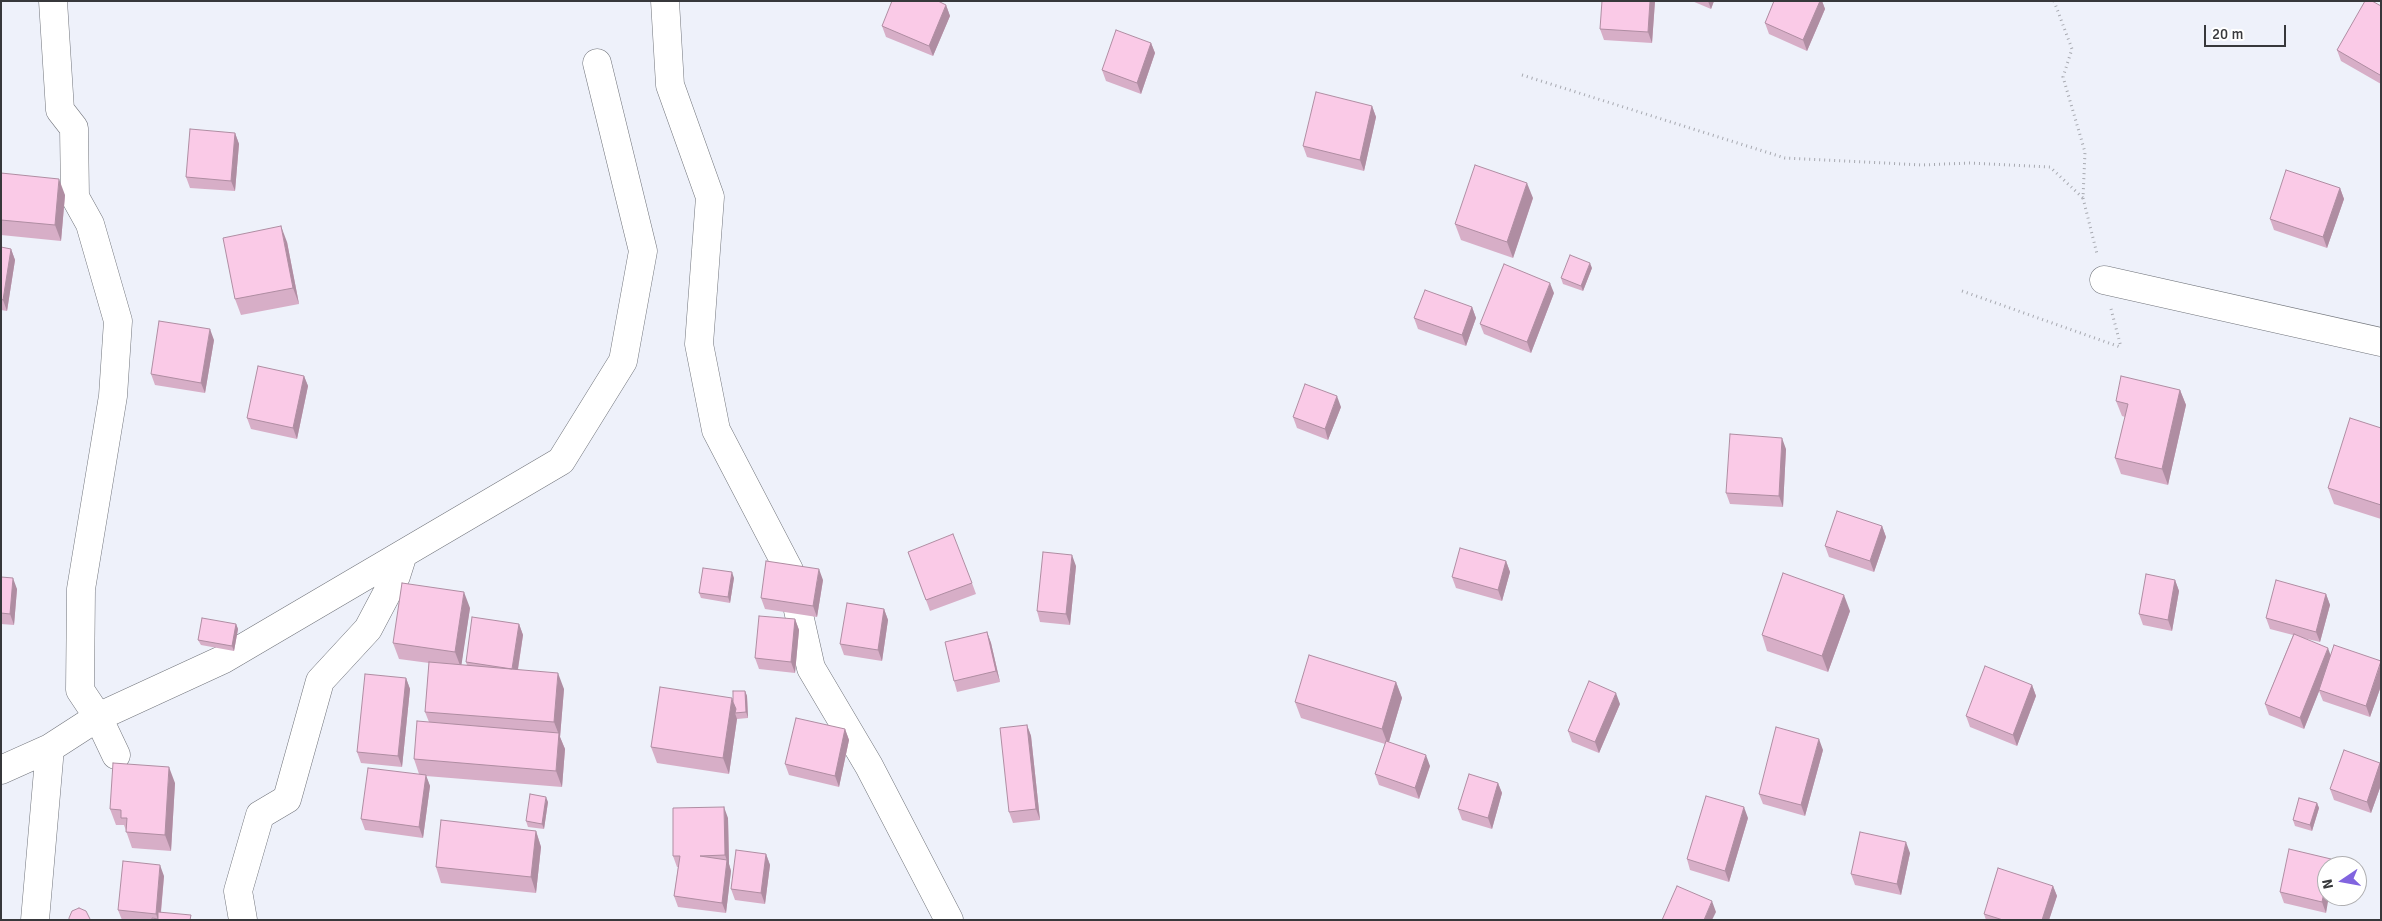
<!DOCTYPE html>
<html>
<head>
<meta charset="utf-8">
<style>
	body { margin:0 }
	#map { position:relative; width:2382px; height:921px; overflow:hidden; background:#eef1fa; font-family:Signika,sans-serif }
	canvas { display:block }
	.frame { position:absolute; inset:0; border:2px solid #37383b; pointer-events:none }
	.north { position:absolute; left:2317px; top:856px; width:50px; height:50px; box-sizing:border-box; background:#fff; border:1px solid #afafb1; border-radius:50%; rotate:258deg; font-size:14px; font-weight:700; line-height:20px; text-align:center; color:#37383b }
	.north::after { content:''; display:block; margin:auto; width:18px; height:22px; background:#8164df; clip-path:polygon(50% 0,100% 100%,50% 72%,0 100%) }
	.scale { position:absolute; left:2204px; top:25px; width:82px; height:22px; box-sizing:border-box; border:2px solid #37383b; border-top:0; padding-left:6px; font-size:15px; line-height:18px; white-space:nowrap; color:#37383b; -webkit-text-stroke:4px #fff; paint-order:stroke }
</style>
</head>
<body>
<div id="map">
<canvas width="2382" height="921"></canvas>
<div class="frame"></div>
<div class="north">N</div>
<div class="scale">20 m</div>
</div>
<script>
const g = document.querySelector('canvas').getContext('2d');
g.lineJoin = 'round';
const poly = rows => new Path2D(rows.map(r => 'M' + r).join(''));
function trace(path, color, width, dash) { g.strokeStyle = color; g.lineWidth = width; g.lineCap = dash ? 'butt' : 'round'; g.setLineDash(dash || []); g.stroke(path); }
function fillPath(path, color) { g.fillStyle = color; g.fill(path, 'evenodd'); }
const minor = poly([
	[53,1,60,110,74,128,75,197,90,224,118,321,113,396,81,589,80,690,98,717,116,755],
	[665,1,670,85,710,197,699,344,716,430,789,570,811,668,869,766,949,920],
	[2104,280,2381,342],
	[1,770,50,748,98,717,224,659,561,461,623,361,643,251,597,63],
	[35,920,50,748],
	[243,920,238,891,260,815,287,799,320,681,368,629,396,576,403,554]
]);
trace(minor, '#71747b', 29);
trace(poly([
	[2054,1,2072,49,2063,77,2085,152,2083,198,2097,254],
	[1522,75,1785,158,1922,165,1969,163,2050,167,2083,198],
	[1962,291,2120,347],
	[2111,309,2121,347]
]), '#a7a9b0', 3, [1, 4]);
trace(minor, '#fff', 28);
fillPath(poly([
	[1655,1,1652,43,1604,40,1600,29],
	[1692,1,1714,1,1711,9],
	[1774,1,1822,1,1825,9,1807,51,1769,34,1765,23],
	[946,5,950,16,933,56,886,37,882,26],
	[2381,6,2381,84,2341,61,2337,50],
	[1151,43,1155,53,1141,94,1106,81,1102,70],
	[1372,106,1376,117,1364,171,1307,157,1303,146],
	[235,133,239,144,235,191,190,188,186,177],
	[1,173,65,195,61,241,1,235],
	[2340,188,2344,199,2327,248,2274,230,2270,219],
	[1533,198,1513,258,1461,240,1455,224],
	[287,242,299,304,241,315,235,299],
	[1,247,11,249,15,260,7,311,1,310],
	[1592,268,1583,291,1563,284,1561,278],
	[1554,293,1531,353,1484,334,1480,324],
	[1472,307,1476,318,1466,346,1418,329,1414,318],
	[214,340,205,393,155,385,151,374],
	[304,376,308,386,297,439,251,429,247,418],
	[2180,390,2186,405,2168,485,2121,474,2115,458,2125,417,2122,416,2116,401],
	[1341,407,1328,440,1297,428,1293,417],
	[2381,428,2381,519,2334,504,2328,488],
	[1786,449,1783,507,1730,504,1726,493],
	[1882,526,1886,537,1874,572,1829,557,1825,546],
	[908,552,972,583,976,594,930,611],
	[1506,561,1510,572,1502,601,1456,588,1452,577],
	[1076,566,1070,625,1040,622,1037,611],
	[1,577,17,589,14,625,1,624],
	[734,578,730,603,701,598,699,593],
	[823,580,817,617,765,609,761,598],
	[2175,580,2179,591,2172,631,2143,625,2139,614],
	[2326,594,2330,605,2320,642,2303,638,2331,655,2381,663,2381,686,2370,717,2323,701,2319,691,2304,729,2269,715,2265,704,2293,635,2270,629,2266,618],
	[470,608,461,665,467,665,466,662,519,624,523,635,518,670,564,689,560,737,565,749,562,787,426,776,430,786,423,838,365,830,361,819,419,774,414,759,429,722,425,712,429,663,399,659,393,643],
	[884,609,888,620,882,661,844,655,840,644],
	[1850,611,1828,672,1767,651,1762,635],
	[795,619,799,630,795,673,759,669,755,658],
	[236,624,238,629,234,651,201,645,198,640],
	[987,632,991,643,1000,682,957,692,954,681],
	[406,678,410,689,402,767,361,763,357,752],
	[1396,682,1402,698,1389,742,1430,766,1419,799,1379,785,1375,774,1385,744,1301,718,1295,702],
	[2032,685,2036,696,2017,746,1970,727,1966,716],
	[745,691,747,696,748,718,737,719,729,774,657,763,651,747,733,702],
	[1620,704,1599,753,1572,742,1568,731],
	[1027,725,1031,736,1040,820,1013,823,1009,812],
	[845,729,849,740,839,787,789,775,785,764],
	[1823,750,1805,816,1763,804,1759,794],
	[2380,763,2381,785,2371,813,2334,800,2330,789],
	[175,783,171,851,132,848,124,825,116,825,110,809],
	[1498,783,1502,793,1492,829,1462,820,1458,809],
	[548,802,544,829,528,827,526,821],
	[2317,803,2319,808,2312,831,2295,826,2293,820],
	[728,818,729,864,731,871,726,913,678,907,674,896,678,867,677,867,673,856],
	[1748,818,1729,882,1690,870,1687,859],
	[536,831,541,847,536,893,441,883,436,867],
	[1910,853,1901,895,1855,885,1851,874],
	[766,854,770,865,765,904,735,900,731,889],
	[2331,859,2326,913,2284,903,2280,892],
	[164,876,161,913,192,920,122,920,118,910],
	[2053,886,2057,896,2049,920,1986,920,1984,914]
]), '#d7aec7');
fillPath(poly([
	[1650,1,1655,1,1652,43,1648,32],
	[1708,1,1714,1,1711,9],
	[1820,1,1822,1,1825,9,1807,51,1803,40],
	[946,5,950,16,933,56,929,46],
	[1151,43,1155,53,1141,94,1137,83],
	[1372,106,1376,117,1364,171,1360,160],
	[235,133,239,144,235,191,231,181],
	[59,179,65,195,61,241,55,225],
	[1527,183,1533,198,1513,258,1507,242],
	[2340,188,2344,199,2327,248,2323,237],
	[281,226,287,242,299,304,293,288],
	[11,249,15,260,7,311,3,300],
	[1590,263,1592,268,1583,291,1581,286],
	[1550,283,1554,293,1531,353,1527,342],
	[1472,307,1476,318,1466,346,1462,335],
	[210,329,214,340,205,393,201,383],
	[304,376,308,386,297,439,293,428],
	[2180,390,2186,405,2168,485,2162,469],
	[1337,396,1341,407,1328,440,1325,429],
	[1782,438,1786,449,1783,507,1779,496],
	[1882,526,1886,537,1874,572,1870,561],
	[1072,555,1076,566,1070,625,1066,614],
	[1506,561,1510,572,1502,601,1498,590],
	[819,569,823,580,817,617,813,606],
	[732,572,734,578,730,603,728,597],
	[13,578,17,589,14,625,10,614],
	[2175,580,2179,591,2172,631,2168,620],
	[464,592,470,608,461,668,455,652],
	[2326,594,2330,605,2320,642,2316,632],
	[1844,595,1850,611,1828,672,1822,656],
	[884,609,888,620,882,661,878,650],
	[795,619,799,630,795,673,791,662],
	[236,624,238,629,234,651,232,646],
	[519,624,523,635,516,681,512,670],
	[987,632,991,643,1000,682,996,671],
	[2328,648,2332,659,2304,729,2300,718],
	[2381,663,2381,686,2370,717,2366,706],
	[558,673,564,689,560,737,565,749,562,787,556,771,559,735,554,722],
	[406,678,410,689,402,767,398,756],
	[1396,682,1402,698,1388,745,1382,729],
	[2032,685,2036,696,2017,746,2013,735],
	[745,691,747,696,748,718,746,712],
	[1616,693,1620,704,1599,753,1595,742],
	[732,698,738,713,735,713,737,719,729,774,723,758],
	[1027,725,1031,736,1040,820,1036,809],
	[845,729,849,740,839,787,835,776],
	[1819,739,1823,750,1805,816,1801,805],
	[1426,755,1430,766,1419,799,1415,788],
	[2380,763,2381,785,2371,813,2367,802],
	[169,767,175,783,171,851,165,835],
	[426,775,430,786,423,838,419,827],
	[1498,783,1502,793,1492,829,1488,818],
	[546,797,548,802,544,829,542,824],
	[2317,803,2319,808,2312,831,2310,825],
	[724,807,728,818,729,864,731,871,726,913,722,903,727,861,725,855],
	[1744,807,1748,818,1729,882,1725,871],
	[536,831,541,847,536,893,531,877],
	[1906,842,1910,853,1901,895,1897,884],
	[766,854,770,865,765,904,761,893],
	[2331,859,2334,866,2330,866],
	[160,865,164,876,160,920,158,920,156,914],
	[2327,878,2327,896,2329,896,2326,913,2322,902],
	[2053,886,2057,896,2049,920,2042,920],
	[1712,901,1716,912,1712,920,1704,920]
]), '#af8da2');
const building = poly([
	[892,1,938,1,946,5,929,46,882,26,892,1],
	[1602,1,1650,1,1648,32,1600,29,1602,1],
	[1774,1,1820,1,1803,40,1765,23,1774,1],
	[2365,1,2372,1,2381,6,2381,73,2380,75,2337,50,2365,1],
	[1116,30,1151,43,1137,83,1102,70,1116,30],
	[1316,92,1372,106,1360,160,1303,146,1316,92],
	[190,129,235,133,231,181,186,177,190,129],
	[1475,165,1527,183,1507,242,1455,224,1475,165],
	[2286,170,2340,188,2323,237,2270,219,2286,170],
	[1,173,59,179,55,225,1,220,1,173],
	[281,226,293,288,235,299,223,238,281,226],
	[1,247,11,249,3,300,1,299,1,247],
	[1570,255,1590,263,1581,286,1561,278,1570,255],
	[1504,264,1550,283,1527,342,1480,324,1504,264],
	[1425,290,1472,307,1462,335,1414,318,1425,290],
	[159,321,210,329,201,383,151,374,159,321],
	[258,366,304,376,293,428,247,418,258,366],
	[2121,376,2180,390,2162,469,2115,458,2128,404,2116,401,2121,376],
	[1305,384,1337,396,1325,429,1293,417,1305,384],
	[2350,418,2381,428,2381,505,2328,488,2350,418],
	[1730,434,1782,438,1779,496,1726,493,1730,434],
	[1837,511,1882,526,1870,561,1825,546,1837,511],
	[953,534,972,583,926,600,908,552,953,534],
	[1460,548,1506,561,1498,590,1452,577,1460,548],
	[1043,552,1072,555,1066,614,1037,611,1043,552],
	[766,561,819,569,813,606,761,598,766,561],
	[703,568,732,572,728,597,699,593,703,568],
	[1783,573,1844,595,1822,656,1762,635,1783,573],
	[2146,574,2175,580,2168,620,2139,614,2146,574],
	[1,577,13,578,10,614,1,613,1,577],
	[2276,580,2326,594,2316,632,2266,618,2276,580],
	[402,583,464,592,455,652,393,643,402,583],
	[847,603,884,609,878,650,840,644,847,603],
	[759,616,795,619,791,662,755,658,759,616],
	[472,617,519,624,512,669,466,662,472,617],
	[202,618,236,624,232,646,198,640,202,618],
	[987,632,996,671,954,681,945,642,987,632],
	[2294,634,2328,648,2300,718,2265,704,2294,634],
	[2334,645,2381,661,2366,706,2319,690,2334,645],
	[1309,655,1396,682,1382,729,1295,702,1309,655],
	[429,662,558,673,554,722,425,712,429,662],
	[1985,666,2032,685,2013,735,1966,716,1985,666],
	[365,674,406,678,398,756,357,752,365,674],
	[1589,681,1616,693,1595,742,1568,731,1589,681],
	[660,687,732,698,723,758,651,747,660,687],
	[733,691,745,691,746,712,735,713,736,709,733,702,733,691],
	[796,718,845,729,835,776,785,764,796,718],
	[417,721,559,733,556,771,414,759,417,721],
	[1027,725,1036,809,1009,812,1000,728,1027,725],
	[1776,727,1819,739,1801,805,1759,794,1776,727],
	[1386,741,1426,755,1415,788,1375,774,1386,741],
	[2344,750,2380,763,2367,802,2330,789,2344,750],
	[113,763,169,767,165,835,126,832,127,818,121,818,121,810,110,809,113,763],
	[368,768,426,775,419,827,361,819,368,768],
	[1469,774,1498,783,1488,818,1458,809,1469,774],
	[530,794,546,797,542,824,526,821,530,794],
	[1706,796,1744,807,1725,871,1687,859,1706,796],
	[2299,798,2317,803,2310,825,2293,820,2299,798],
	[724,807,725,855,700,856,727,860,722,903,674,896,680,856,673,856,673,808,724,807],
	[441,820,536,831,531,877,436,867,441,820],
	[1860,832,1906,842,1897,884,1851,874,1860,832],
	[2289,849,2331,859,2330,866,2327,866,2327,878,2322,902,2280,892,2289,849],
	[736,850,766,854,761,893,731,889,736,850],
	[123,861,160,865,156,914,118,910,123,861],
	[1998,868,2053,886,2042,920,2003,920,1984,914,1998,868],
	[1677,886,1712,901,1704,920,1662,920,1677,886],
	[79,908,86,911,90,919,89,920,69,920,69,918,72,911,79,908],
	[158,912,191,915,190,920,152,920,152,918,158,919,158,912]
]);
fillPath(building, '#facae7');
trace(building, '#af8da2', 1);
</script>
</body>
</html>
